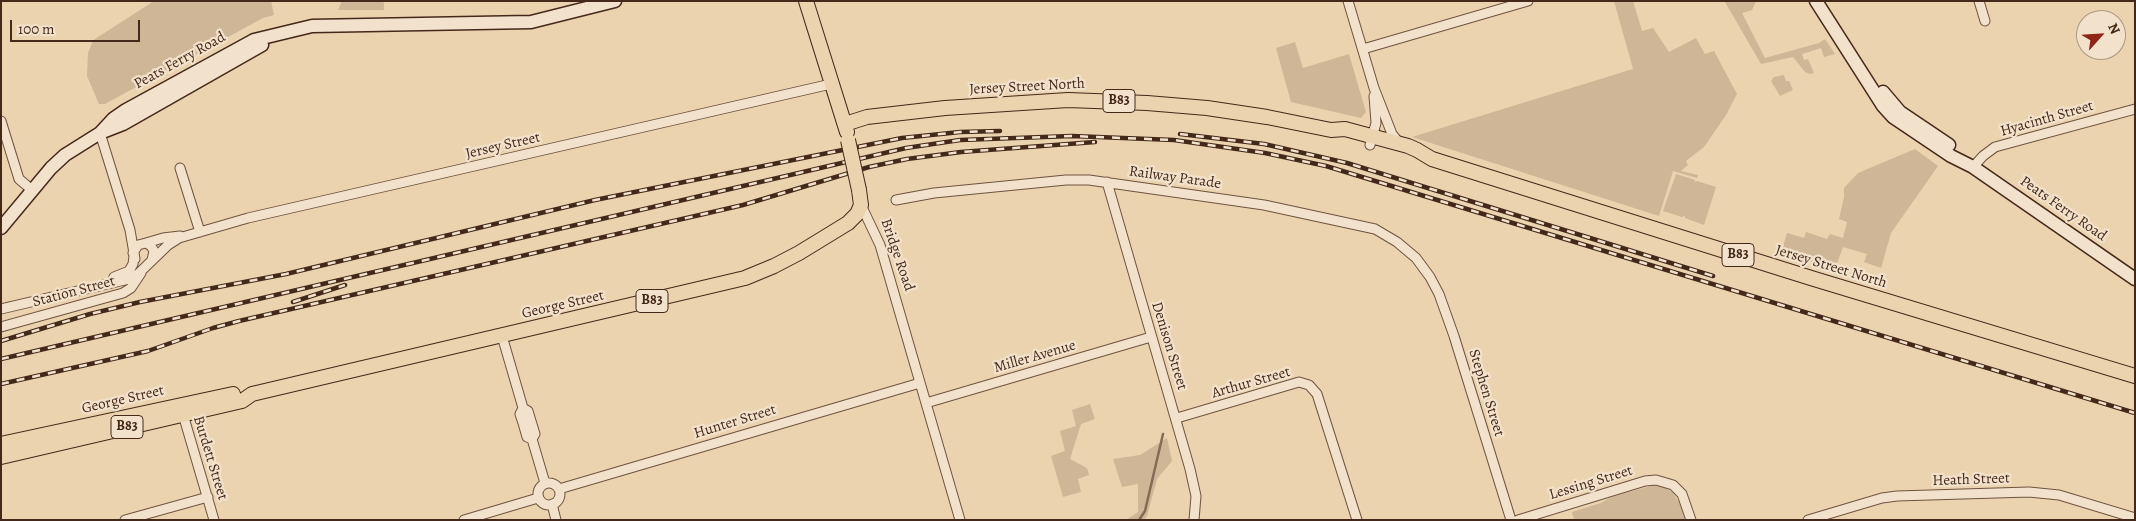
<!DOCTYPE html>
<html>
<head>
<meta charset="utf-8">
<style>
	body { margin:0 }
	#map { position:relative; width:2136px; height:521px; overflow:hidden; background:#ebd3af; font-family:Alegreya,serif }
	canvas { display:block }
	.frame { position:absolute; inset:0; border:2px solid #44281a; pointer-events:none }
	.north { position:absolute; left:2076px; top:10px; width:50px; height:50px; box-sizing:border-box; background:#f2e2cb; border:1px solid #ac9884; border-radius:50%; rotate:64deg; font-size:14px; font-weight:700; line-height:20px; text-align:center; color:#44281a }
	.north::after { content:''; display:block; margin:auto; width:18px; height:22px; background:#8f2418; clip-path:polygon(50% 0,100% 100%,50% 72%,0 100%) }
	.scale { position:absolute; left:10px; top:20px; width:130px; height:22px; box-sizing:border-box; border:2px solid #44281a; border-top:0; padding-left:6px; font-size:15px; line-height:18px; white-space:nowrap; color:#44281a; -webkit-text-stroke:4px #f2e2cb; paint-order:stroke }
</style>
</head>
<body>
<div id="map">
<canvas width="2136" height="521"></canvas>
<div class="frame"></div>
<div class="north">N</div>
<div class="scale">100 m</div>
</div>
<script>
const g = document.querySelector('canvas').getContext('2d');
g.lineJoin = 'round';
function fillPath(path, color) { g.fillStyle = color; g.fill(path, 'evenodd'); }
const poly = rows => new Path2D(rows.map(r => 'M' + r).join(''));
function trace(path, color, width, dash) { g.strokeStyle = color; g.lineWidth = width; g.lineCap = dash ? 'butt' : 'round'; g.setLineDash(dash || []); g.stroke(path); }
function write(font, color, halo, rows, align = 'center') {
  g.font = font + ' Alegreya,serif'; g.lineWidth = 4.5; g.setLineDash([]); g.textBaseline = 'middle'; g.strokeStyle = halo; g.fillStyle = color; for (const [text, x, y, turn = 0] of rows) {
    g.save(); g.translate(x, y); g.rotate((+turn || 0) * Math.PI / 180); g.textAlign = isNaN(turn) ? turn : align; if (halo) g.strokeText(text, 0, 0); g.fillText(text, 0, 0); g.restore();
  }
}
fillPath(poly([
	[154,1,271,1,274,15,263,18,105,104,99,104,87,76,88,53,92,43,95,39],
	[342,1,381,1,384,3,384,10,338,10],
	[1614,1,1633,1,1642,31,1653,28,1669,52,1696,38,1705,54,1714,51,1737,94,1726,115,1704,147,1686,161,1688,165,1681,171,1698,175,1697,178,1673,171,1659,216,1412,137,1633,69],
	[1756,1,1752,10,1742,13,1765,58,1819,43,1825,39,1835,54,1824,57,1821,48,1802,54,1804,60,1808,59,1814,73,1810,74,1805,72,1793,57,1761,64,1725,2],
	[1295,42,1303,68,1349,54,1366,112,1361,118,1291,102,1276,48],
	[1784,75,1786,81,1789,81,1793,90,1780,96,1771,81,1774,77],
	[1915,149,1938,166,1891,233,1881,268,1864,262,1867,254,1843,247,1835,269,1781,253,1787,233,1804,238,1806,232,1827,239,1830,234,1843,238,1847,222,1839,219,1844,197,1844,188,1858,173],
	[1676,174,1695,180,1695,182,1697,181,1716,187,1704,225,1685,218,1685,216,1682,217,1663,211],
	[1090,404,1095,419,1081,424,1070,459,1087,468,1089,475,1078,479,1081,492,1063,497,1051,456,1065,451,1060,431,1076,426,1072,410],
	[1167,438,1172,461,1157,479,1147,516,1144,520,1126,520,1138,512,1138,484,1122,487,1113,459,1140,455],
	[1654,485,1666,488,1673,493,1680,504,1685,520,1574,520,1572,512,1601,503,1611,497]
]), '#cfb696');
trace(poly([
	[1139,520,1145,511,1163,434]
]), '#866c55', 2.5);
const street = poly([
	[1348,1,1374,88,1392,134,1400,144],
	[1979,1,1985,21],
	[1363,49,1528,1],
	[1,121,19,179,32,190],
	[100,133,130,230,135,259],
	[1370,145,1376,123,1374,96],
	[1973,167,1983,156,1995,147,2135,109],
	[180,168,200,232],
	[1107,182,1190,469,1196,496,1194,520],
	[896,200,934,193,1066,180,1089,180,1264,205,1375,229,1397,242,1416,258,1430,277,1439,294,1454,336,1511,520],
	[861,205,880,245,960,520],
	[146,243,163,238,180,236],
	[133,253,138,245,146,243,151,246,154,251,152,260],
	[114,277,129,271,133,264,134,256],
	[1,309,129,279,138,274,168,245,179,238,248,218,831,84],
	[1,327,123,293,131,288,141,273],
	[502,336,523,408,528,411,535,434,532,439],
	[926,403,1151,337],
	[523,408,520,414,523,423,527,437,532,439,545,483],
	[182,411,214,520],
	[1177,418,1299,382,1309,385,1317,394,1357,520],
	'538 494a11 11 0 1 1 22 0a11 11 0 1 1-22 0Z',
	[559,489,920,383],
	[552,504,556,520],
	[125,520,208,497],
	[464,520,538,498],
	[1518,520,1645,481,1656,480,1673,485,1682,494,1691,520],
	[1808,520,1882,498,1897,496,2029,492,2059,495,2135,518]
]);
const secondary = poly([
	[1816,1,1883,106,1893,117,1951,156,1973,167,2135,279],
	[1883,92,1900,112,1949,145],
	[100,133,113,119,126,110,254,40,312,26,531,22,615,1],
	[1,228,51,168,65,155,100,133,123,124,262,45]
]);
const primary = poly([
	[806,1,847,132],
	[845,124,867,117,945,108,1068,100,1147,103,1207,108,1267,117,1331,130,1345,129,1408,146,1417,150,1432,159,1811,278,2135,376],
	[1,444,233,394],
	[1,457,242,401,252,394,745,278,774,266,799,253,848,223,857,214,861,205,859,190]
]);
trace(street, '#6e533f', 11);
trace(secondary, '#44281a', 15);
trace(primary, '#44281a', 16);
trace(street, '#f2e2cb', 9);
trace(secondary, '#f2e2cb', 12);
trace(primary, '#ebd3af', 14);
const rail = poly([
	[1180,134,1264,144,1347,163,1713,276],
	[293,302,345,285],
	[1,341,90,314,140,302,286,274,595,200,902,138,960,132,1000,131],
	[1,359,906,148,960,140,1072,136,1174,140,1265,153,1326,166,2135,413],
	[1,384,148,351,213,328,239,321,743,205,869,167,907,159,961,152,1095,142]
]);
trace(rail, '#44281a', 4.5);
trace(rail, '#f2e2cb', 2.5, [8]);
const primaryBridge = poly([
	[848,140,859,190]
]);
trace(primaryBridge, '#44281a', 16, []);
trace(primaryBridge, '#ebd3af', 14);
for (const [x, y, w] of [
	[1119,101,32],
	[1738,255,32],
	[652,301,32],
	[127,427,32]
]) { const box = new Path2D(); box.roundRect(x - w / 2, y - 11.5, w, 23, 4); g.fillStyle = '#f2e2cb'; g.fill(box); trace(box, '#44281a', 1); }
write('bold 14px', '#44281a', null, [
	["B83",1119,101],
	["B83",1738,255],
	["B83",652,301],
	["B83",127,427]
]);
write('15px', '#44281a', '#f2e2cb', [
	["Peats Ferry Road",180,61,-29],
	["Jersey Street North",1027,87,-3],
	["Hyacinth Street",2047,119,-16],
	["Jersey Street",503,146,-13],
	["Railway Parade",1175,178,8],
	["Peats Ferry Road",2063,209,35],
	["Bridge Road",897,255,71],
	["Jersey Street North",1831,267,17],
	["Station Street",74,292,-15],
	["George Street",563,305,-13],
	["Denison Street",1169,346,73],
	["Miller Avenue",1035,357,-16],
	["Arthur Street",1251,383,-16],
	["Stephen Street",1486,393,73],
	["George Street",123,400,-13],
	["Hunter Street",735,422,-17],
	["Burdett Street",210,458,73],
	["Heath Street",1971,480,-2],
	["Lessing Street",1591,483,-17]
]);
</script>
</body>
</html>
